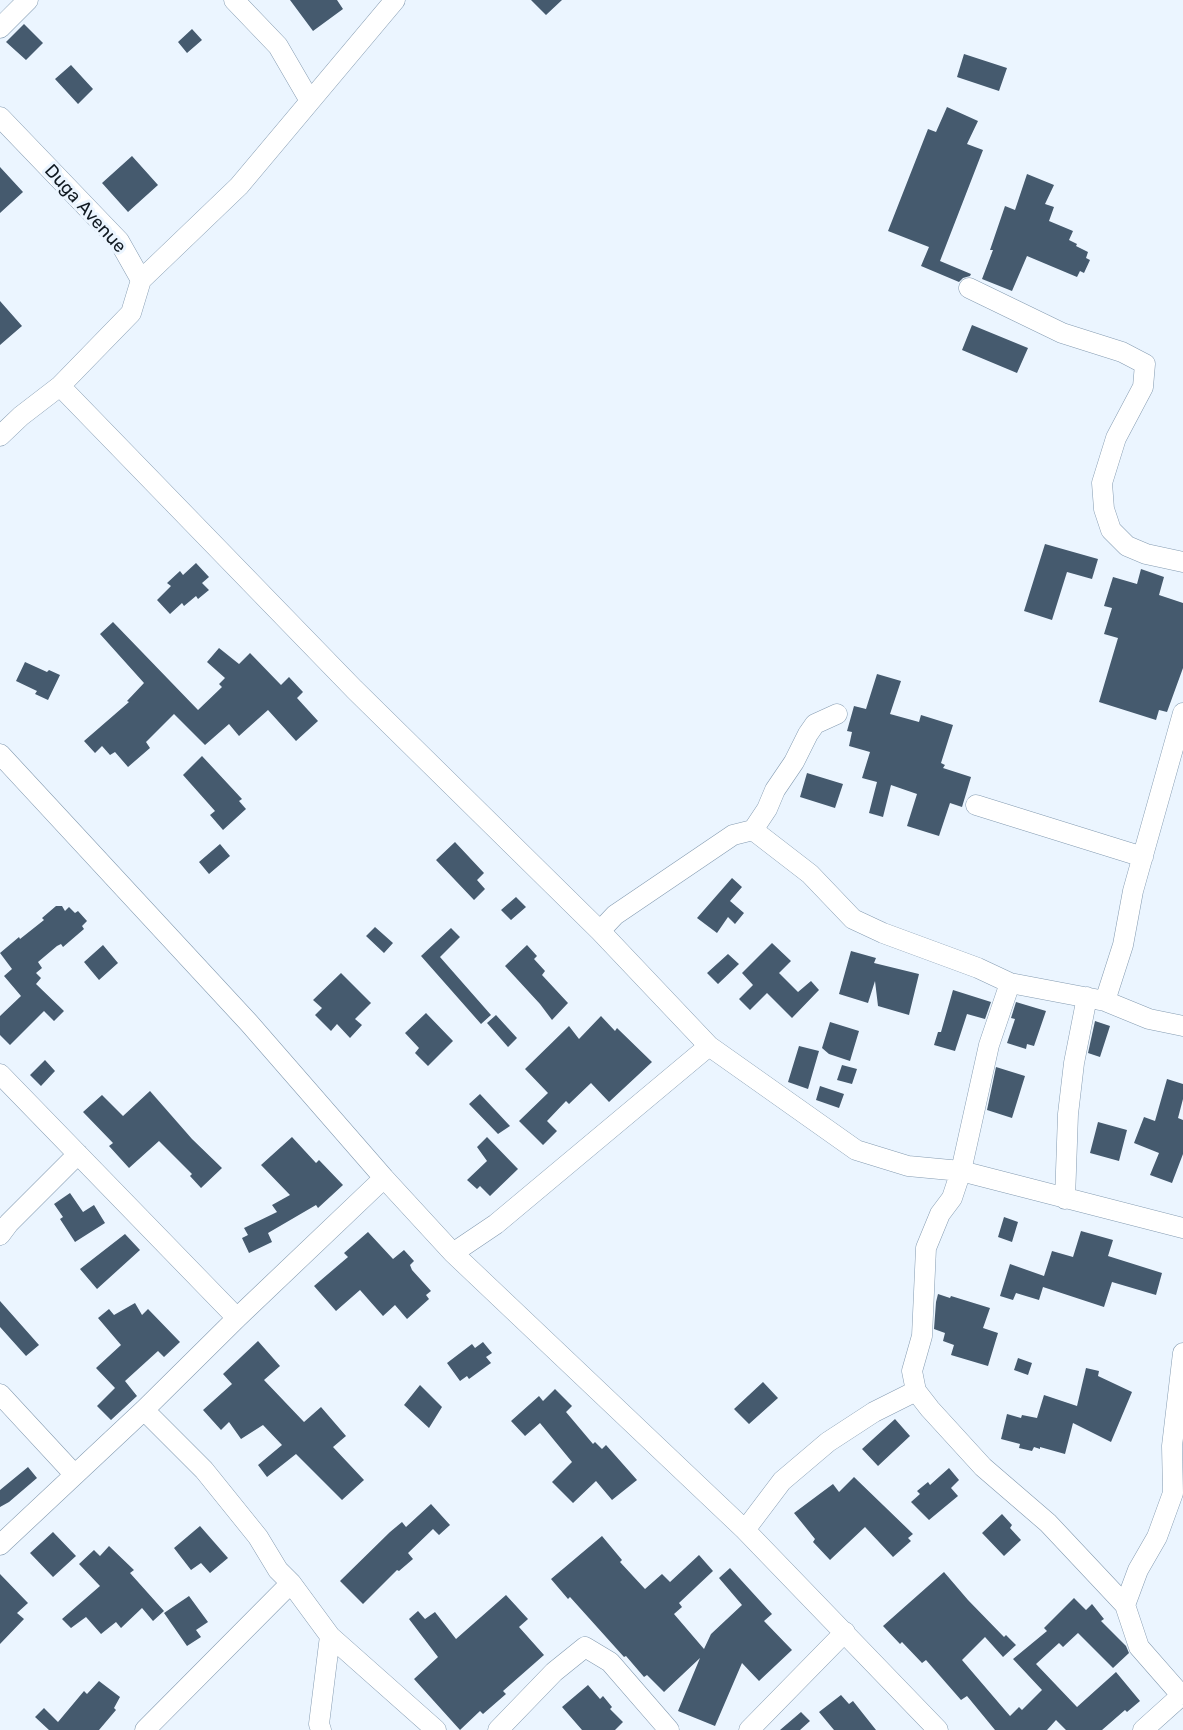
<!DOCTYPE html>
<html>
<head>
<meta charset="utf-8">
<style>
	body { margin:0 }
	canvas { display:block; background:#ebf5ff }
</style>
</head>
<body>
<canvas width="1183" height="1730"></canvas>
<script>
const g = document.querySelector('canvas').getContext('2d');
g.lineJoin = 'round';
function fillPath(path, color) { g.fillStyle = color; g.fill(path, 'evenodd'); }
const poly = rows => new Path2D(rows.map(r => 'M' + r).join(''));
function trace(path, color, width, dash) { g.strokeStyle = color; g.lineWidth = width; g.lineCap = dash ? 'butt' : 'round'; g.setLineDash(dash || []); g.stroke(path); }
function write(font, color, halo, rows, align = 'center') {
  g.font = font + ' Rubik,sans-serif'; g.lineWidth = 6; g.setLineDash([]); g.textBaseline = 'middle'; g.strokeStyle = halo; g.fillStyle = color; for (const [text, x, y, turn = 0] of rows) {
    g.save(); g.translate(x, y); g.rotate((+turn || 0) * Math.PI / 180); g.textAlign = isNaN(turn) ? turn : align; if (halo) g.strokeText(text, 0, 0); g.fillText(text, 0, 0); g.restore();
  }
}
fillPath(poly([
	[290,0,337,0,343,9,313,31],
	[531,0,562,0,546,15],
	[24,24,43,43,26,60,6,42],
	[192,29,202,40,187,53,178,42],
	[964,54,1007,68,999,91,957,77],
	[71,65,93,89,78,104,55,79],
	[947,107,978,121,967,144,983,150,940,261,971,274,970,276,963,278,959,282,921,266,929,247,888,231,928,129,936,132],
	[132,156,158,185,128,212,102,183],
	[0,167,23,192,0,213],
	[1027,174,1054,185,1045,204,1054,207,1049,221,1073,231,1069,240,1077,244,1076,246,1088,252,1086,258,1090,260,1084,273,1080,271,1077,277,1027,256,1012,291,982,279,993,250,990,250,1005,206,1015,210],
	[0,301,22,326,0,345],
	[972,325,1028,348,1017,373,962,350],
	[1045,544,1098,559,1092,579,1067,572,1052,620,1024,611],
	[196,563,209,577,202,583,209,590,198,599,196,596,184,606,182,603,170,614,157,600,171,586,167,583,180,571,183,575],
	[1141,569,1164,577,1159,595,1183,603,1183,668,1167,712,1159,710,1156,720,1099,702,1118,638,1104,634,1112,608,1104,606,1113,577,1137,584],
	[113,622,198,710,222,687,219,684,225,678,207,662,219,648,239,664,250,653,281,685,289,677,303,692,297,698,318,721,296,741,268,710,239,736,229,724,205,745,174,714,146,742,150,748,128,767,115,752,110,755,102,746,95,753,84,741,129,702,127,701,144,683,100,634],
	[25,662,47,672,49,670,60,675,48,700,35,694,37,691,16,681],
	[877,674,901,681,890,714,919,722,921,715,953,725,941,763,945,765,943,768,971,777,962,807,950,803,939,836,907,826,917,794,891,785,883,817,869,813,877,782,862,778,870,752,849,746,852,732,847,731,854,706,866,709],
	[202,756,242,799,239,801,246,809,223,830,210,815,215,811,183,775],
	[807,773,843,784,835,808,800,797],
	[455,842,484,873,477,880,485,889,474,900,436,860],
	[220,844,230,856,209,874,199,862],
	[732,878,742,887,730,901,744,913,735,924,728,917,717,933,697,918],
	[516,897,526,907,511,920,501,910],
	[56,906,62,906,65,911,69,907,75,913,78,911,87,921,82,926,84,929,63,947,61,944,57,946,38,962,42,968,36,973,41,978,36,984,64,1011,54,1021,44,1011,10,1045,0,1035,0,1016,21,996,4,976,12,969,0,953,19,937,20,939,44,920,42,918],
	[375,927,393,943,384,953,366,936],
	[451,928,460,937,440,957,491,1015,481,1024,421,956],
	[772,943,791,961,779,973,798,992,811,981,819,990,792,1018,767,993,750,1010,739,999,753,985,742,973],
	[103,945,118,963,99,980,84,962],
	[527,945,537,956,534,959,545,971,542,975,568,1003,552,1020,540,1004,505,966],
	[851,951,876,958,874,963,919,974,909,1015,878,1006,875,981,868,1003,839,994],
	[728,954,739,964,718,984,707,973],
	[341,973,371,1003,355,1019,362,1025,350,1038,337,1024,331,1031,315,1015,322,1008,313,1000],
	[953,990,991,1002,985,1019,967,1014,955,1051,934,1045,938,1032,941,1032],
	[1016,1002,1046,1011,1034,1046,1027,1044,1026,1049,1007,1043,1015,1019,1011,1018],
	[426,1013,453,1041,428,1066,415,1053,419,1048,405,1033],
	[496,1015,517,1038,508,1047,487,1023],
	[601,1016,615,1031,617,1028,652,1062,609,1102,591,1083,569,1104,566,1101,547,1121,557,1131,543,1145,519,1121,548,1093,525,1069,569,1026,579,1039],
	[1095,1021,1110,1026,1100,1057,1088,1053],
	[830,1022,859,1031,850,1061,829,1054,822,1048],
	[799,1046,819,1051,808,1089,788,1082],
	[45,1060,55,1071,41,1086,30,1075],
	[842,1065,857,1069,852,1084,837,1080],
	[996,1067,1025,1076,1012,1118,987,1110],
	[1167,1079,1183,1084,1183,1099,1178,1118,1183,1120,1183,1154,1172,1183,1150,1175,1159,1153,1134,1143,1144,1117,1155,1121],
	[820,1086,844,1094,839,1108,816,1100],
	[150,1091,192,1139,222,1168,201,1188,190,1176,192,1174,159,1141,129,1168,109,1146,113,1143,83,1112,102,1095,123,1116],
	[480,1094,510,1126,498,1134,469,1104],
	[1098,1122,1127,1130,1119,1161,1090,1153],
	[292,1137,316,1163,319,1160,343,1185,318,1208,316,1205,268,1233,272,1242,249,1253,242,1238,248,1235,244,1228,277,1212,272,1205,290,1195,261,1165],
	[487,1137,518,1169,490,1196,480,1186,477,1189,467,1180,487,1161,477,1147],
	[70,1193,83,1212,94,1205,105,1223,75,1242,60,1219,63,1217,54,1204],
	[1004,1217,1018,1222,1012,1242,998,1237],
	[1081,1231,1113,1240,1108,1256,1162,1273,1156,1295,1112,1282,1104,1307,1043,1287,1039,1300,1016,1293,1013,1300,1000,1296,1010,1264,1044,1276,1052,1251,1073,1257],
	[368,1232,393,1259,404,1250,414,1261,410,1265,412,1270,431,1291,426,1295,429,1299,407,1319,395,1305,383,1316,360,1290,336,1311,314,1286,348,1257,344,1253],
	[125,1234,140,1250,97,1289,80,1269],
	[938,1294,950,1298,951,1296,990,1308,983,1328,998,1333,988,1366,951,1355,954,1345,943,1341,945,1333,934,1329,936,1302],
	[0,1301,39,1345,26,1356,0,1327],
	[135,1303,142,1315,148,1309,180,1342,164,1357,158,1351,125,1381,137,1396,111,1420,97,1406,115,1388,96,1368,121,1345,98,1318,109,1309,114,1315],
	[258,1341,280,1366,264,1380,304,1422,321,1407,346,1436,333,1447,364,1480,342,1500,296,1454,267,1477,258,1465,282,1445,263,1425,241,1439,229,1422,221,1430,203,1410,232,1384,223,1374],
	[483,1342,492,1353,486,1357,491,1363,469,1379,467,1376,460,1381,447,1363,472,1344,475,1348],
	[1018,1358,1032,1363,1028,1375,1014,1370],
	[1086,1368,1099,1371,1098,1376,1132,1392,1111,1442,1073,1423,1065,1454,1040,1447,1040,1449,1034,1447,1032,1451,1019,1448,1020,1444,1001,1439,1007,1414,1021,1418,1022,1415,1037,1418,1044,1395,1077,1406],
	[763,1382,778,1398,749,1424,734,1409],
	[420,1385,442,1407,429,1428,404,1405],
	[555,1389,572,1406,566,1412,593,1444,595,1442,602,1449,606,1445,637,1480,612,1500,596,1481,573,1503,552,1482,572,1462,540,1423,525,1436,511,1421,539,1396,543,1401],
	[895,1419,910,1436,878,1466,862,1449],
	[28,1467,37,1478,9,1502,0,1507,0,1490],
	[949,1468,959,1480,951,1488,958,1496,929,1520,911,1502,920,1494,917,1491,928,1482,930,1485],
	[854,1477,913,1534,908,1538,911,1541,893,1557,865,1527,830,1560,813,1542,815,1539,794,1513,833,1484,839,1492],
	[431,1504,450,1525,439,1535,433,1529,408,1553,413,1559,399,1571,397,1570,363,1604,340,1581,390,1532,402,1522,406,1527],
	[1002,1514,1012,1525,1010,1528,1021,1540,1004,1556,982,1533],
	[200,1526,228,1558,210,1573,201,1563,191,1570,174,1548],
	[53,1532,76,1556,53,1577,30,1553],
	[602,1536,622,1560,620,1562,645,1589,662,1574,670,1582,699,1555,713,1571,679,1603,682,1607,674,1614,704,1649,711,1634,742,1605,719,1578,730,1568,772,1614,764,1621,792,1650,759,1681,742,1663,715,1726,678,1711,700,1658,664,1692,647,1675,644,1677,626,1656,624,1657,570,1597,568,1599,551,1579],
	[109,1546,134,1570,130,1573,164,1611,153,1621,142,1608,121,1628,116,1622,101,1634,86,1617,71,1628,62,1619,100,1586,79,1564,94,1550,100,1556],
	[944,1572,968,1600,1004,1637,1006,1635,1016,1645,1003,1657,985,1637,962,1660,1010,1716,1019,1707,1022,1710,1042,1690,1013,1659,1047,1631,1044,1628,1074,1598,1086,1610,1092,1604,1104,1619,1101,1621,1126,1646,1129,1653,1113,1668,1078,1633,1063,1647,1059,1643,1036,1664,1077,1707,1116,1672,1140,1701,1127,1712,1125,1710,1102,1730,1066,1730,1056,1720,1047,1730,995,1730,967,1696,961,1700,926,1660,922,1663,902,1642,900,1644,883,1626],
	[0,1574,28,1603,17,1613,24,1619,0,1644],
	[506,1595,528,1619,519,1627,544,1655,503,1691,506,1694,483,1714,480,1711,460,1730,414,1679,438,1657,409,1619,418,1611,425,1619,435,1612,456,1639],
	[189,1596,208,1622,196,1630,201,1637,187,1646,164,1613],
	[99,1681,120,1697,114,1708,116,1710,99,1730,49,1730,35,1717,44,1708,58,1722,84,1691,87,1694],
	[588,1685,600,1699,603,1696,612,1707,610,1709,623,1722,615,1730,582,1730,562,1707],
	[841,1695,849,1704,853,1701,876,1730,834,1730,819,1712],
	[801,1712,810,1721,800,1730,780,1730]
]), '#455a6e');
const minor = poly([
	[234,0,278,46,310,101],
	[0,28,28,0],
	[0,117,119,241,141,280,131,313,60,386,21,416,0,436],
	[141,280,239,186,395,0],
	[969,288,1062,333,1122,352,1145,364,1143,387,1116,438,1102,483,1104,509,1111,530,1127,546,1146,554,1183,562],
	[60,386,354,689,600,931,709,1046],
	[0,754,249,1023,384,1178,453,1253,745,1530,938,1730],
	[976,805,1143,857],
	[753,830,767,809,775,790,794,762,808,734,815,724,837,714],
	[600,931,615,915,733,835,753,830,810,874,853,919,883,933,978,968,1010,983,1105,1001,1149,1019,1183,1026],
	[1010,983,989,1045,961,1171,952,1198,940,1214,926,1248,922,1336,912,1371,916,1391,930,1409,983,1467,1048,1523,1125,1605],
	[1105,1001,1123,945,1133,891,1183,713],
	[0,1074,237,1318],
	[1065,1199,1068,1114,1074,1063,1087,997],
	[0,1235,9,1223,78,1154],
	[453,1253,496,1224,709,1046,856,1150,908,1166,961,1171,1183,1228],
	[0,1394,74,1474],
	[144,1410,204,1470,258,1537,278,1570,291,1583,330,1636,436,1730],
	[745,1530,782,1481,828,1442,874,1412,916,1391],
	[0,1545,144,1410,237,1318,384,1178],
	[1181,1695,1139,1647,1125,1605,1138,1570,1157,1537,1173,1493,1172,1446,1183,1353],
	[145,1730,291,1583],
	[321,1730,319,1724,330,1636],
	[498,1730,554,1672,585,1647,610,1662,669,1730],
	[749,1730,845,1632],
	[1143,1730,1183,1694]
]);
trace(minor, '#849bb1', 21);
trace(minor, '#fff', 20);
write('18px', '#101921', '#ebf5ff', [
	["Duga Avenue",85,209,48]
]);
</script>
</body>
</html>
